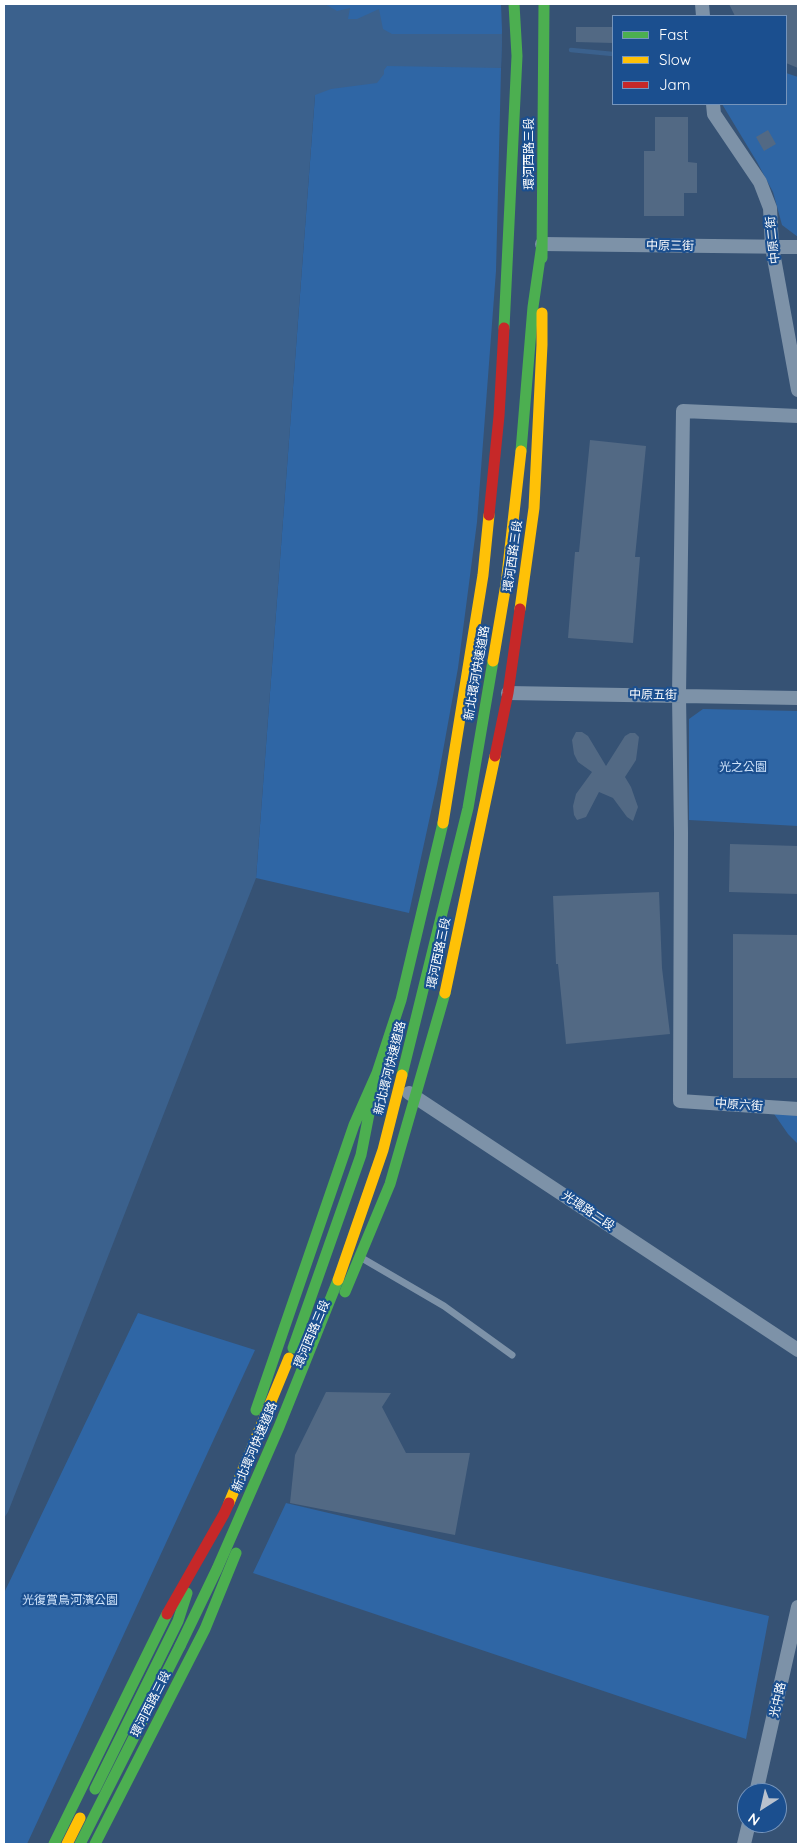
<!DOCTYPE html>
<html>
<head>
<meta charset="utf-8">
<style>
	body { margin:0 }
	#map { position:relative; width:802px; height:1848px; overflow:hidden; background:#365274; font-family:Quicksand,sans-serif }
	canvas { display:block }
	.frame { position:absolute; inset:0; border:5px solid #fff; pointer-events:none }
	.legend { position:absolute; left:612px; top:15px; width:175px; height:90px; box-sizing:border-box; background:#1b4f8f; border:1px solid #7695bc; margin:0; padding:6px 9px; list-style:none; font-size:15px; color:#fff }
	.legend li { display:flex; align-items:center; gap:10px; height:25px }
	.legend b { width:25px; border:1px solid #7695bc }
	.north { position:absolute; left:737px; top:1783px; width:50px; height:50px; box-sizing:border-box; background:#1b4f8f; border:1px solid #7695bc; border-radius:50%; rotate:215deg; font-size:14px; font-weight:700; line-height:20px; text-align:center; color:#fff }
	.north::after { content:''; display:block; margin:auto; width:18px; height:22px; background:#b9c2ce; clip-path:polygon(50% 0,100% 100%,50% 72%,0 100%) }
</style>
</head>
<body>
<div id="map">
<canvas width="802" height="1848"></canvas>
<div class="frame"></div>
<ul class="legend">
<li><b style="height:6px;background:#4caf50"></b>Fast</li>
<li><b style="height:6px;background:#ffc107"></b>Slow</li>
<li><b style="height:6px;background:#c62828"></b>Jam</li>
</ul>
<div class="north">N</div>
</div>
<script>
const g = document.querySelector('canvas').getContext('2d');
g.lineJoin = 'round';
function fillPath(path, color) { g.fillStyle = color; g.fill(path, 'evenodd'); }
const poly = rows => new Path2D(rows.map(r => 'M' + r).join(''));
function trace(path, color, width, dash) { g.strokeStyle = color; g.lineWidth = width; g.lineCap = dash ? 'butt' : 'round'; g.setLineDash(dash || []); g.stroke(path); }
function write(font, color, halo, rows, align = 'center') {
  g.font = font + ' Quicksand,"Noto Sans TC",sans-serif'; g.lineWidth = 4.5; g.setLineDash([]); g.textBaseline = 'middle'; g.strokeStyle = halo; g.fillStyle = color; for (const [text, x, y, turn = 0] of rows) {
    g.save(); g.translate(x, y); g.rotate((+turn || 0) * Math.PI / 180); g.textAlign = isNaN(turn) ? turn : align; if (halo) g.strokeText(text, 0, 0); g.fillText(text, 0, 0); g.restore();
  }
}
fillPath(poly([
	[316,4,501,4,502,30,496,271,477,522,458,668,437,784,409,913,256,878,320,29],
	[786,73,798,77,798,237,782,225,773,192,757,162,722,104,786,104],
	[703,709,798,711,798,826,689,820,689,719],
	[772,1111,798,1116,798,1144,788,1134],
	[138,1313,255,1350,27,1844,4,1844,4,1593],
	[286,1503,769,1616,746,1739,253,1573]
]), '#2f66a5');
fillPath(poly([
	[4,4,325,4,337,11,350,8,348,19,357,19,379,9,383,29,392,34,502,34,501,68,387,66,384,70,384,74,377,83,331,89,315,95,256,878,8,1512,4,1518]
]), '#3b618d');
trace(poly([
	[571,50,613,54]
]), '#3b618d', 4.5);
fillPath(poly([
	[729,4,798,4,798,68,786,63,786,16,735,16],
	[576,27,613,27,613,43,576,42],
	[655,117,688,117,688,162,697,163,697,193,684,193,684,216,644,216,644,151,655,151],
	[768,130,776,144,764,151,756,137],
	[590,440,646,446,635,557,640,557,633,643,568,638,575,552,579,552],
	[576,732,582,732,588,736,606,766,625,736,630,733,635,733,639,737,636,760,625,777,631,787,638,807,633,821,627,817,613,798,599,792,586,817,577,820,574,815,573,806,576,794,592,772,578,762,574,754,572,740],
	[730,844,798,846,798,894,729,892],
	[659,892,662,968,670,1034,566,1044,558,964,556,964,553,896],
	[733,934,798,935,798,1078,733,1078],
	[326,1392,391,1393,382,1407,406,1453,470,1453,455,1535,290,1503,295,1455]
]), '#526984');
trace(poly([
	[360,1257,444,1306,512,1355]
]), '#7d92a8', 7);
trace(poly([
	[702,4,703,16],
	[713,104,714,114,760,182,770,208,772,247,798,390],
	[542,244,798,247],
	[798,416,683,411,679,695,681,833,680,1101,798,1109],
	[508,693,798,698],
	[409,1093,798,1350],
	[756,1793,798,1607],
	[744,1844,749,1823]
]), '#7d92a8', 14);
trace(poly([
	[542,258,544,4],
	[504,328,517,56,514,4],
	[521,451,533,307,542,244],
	[345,1292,390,1184,445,993],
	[293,1348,361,1155,377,1073],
	[256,1410,354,1125,377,1073,401,1000,443,823],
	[95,1789,178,1621,187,1593],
	[54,1844,167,1614],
	[80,1844,180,1646],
	[95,1844,205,1629,236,1553]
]), '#4caf50', 11);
trace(poly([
	[520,609,534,508,542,345,542,313],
	[443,823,483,575,489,515],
	[445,993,495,756],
	[67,1844,80,1818]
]), '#ffc107', 11);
trace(poly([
	[489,515,499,416,504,328],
	[495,756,508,693,520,609]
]), '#c62828', 11);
trace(poly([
	[402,1075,468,808,493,661],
	[180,1646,217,1569,279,1427,338,1280]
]), '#4caf50', 11);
trace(poly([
	[493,661,506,584,521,451],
	[338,1280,383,1150,402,1075],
	[229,1503,289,1358]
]), '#ffc107', 11);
trace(poly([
	[167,1614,224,1514,229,1503]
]), '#c62828', 11);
write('12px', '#fff', '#1b4f8f', [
	["環河西路三段",529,154,-90],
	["中原二街",773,240,-96],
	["中原三街",670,246,1],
	["環河西路三段",513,556,-82],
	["新北環河快速道路",477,673,-80],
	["中原五街",653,695,1],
	["環河西路三段",439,953,-78],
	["新北環河快速道路",390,1068,-76],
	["中原六街",739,1105,4],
	["光環路二段",588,1211,34],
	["環河西路三段",312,1334,-67],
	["新北環河快速道路",255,1447,-67],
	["光中路",778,1700,-77],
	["環河西路三段",151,1704,-63]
]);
write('12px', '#cfe3fa', '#1b4f8f', [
	["光之公園",743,767],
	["光復賞鳥河濱公園",70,1600]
]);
</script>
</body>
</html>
